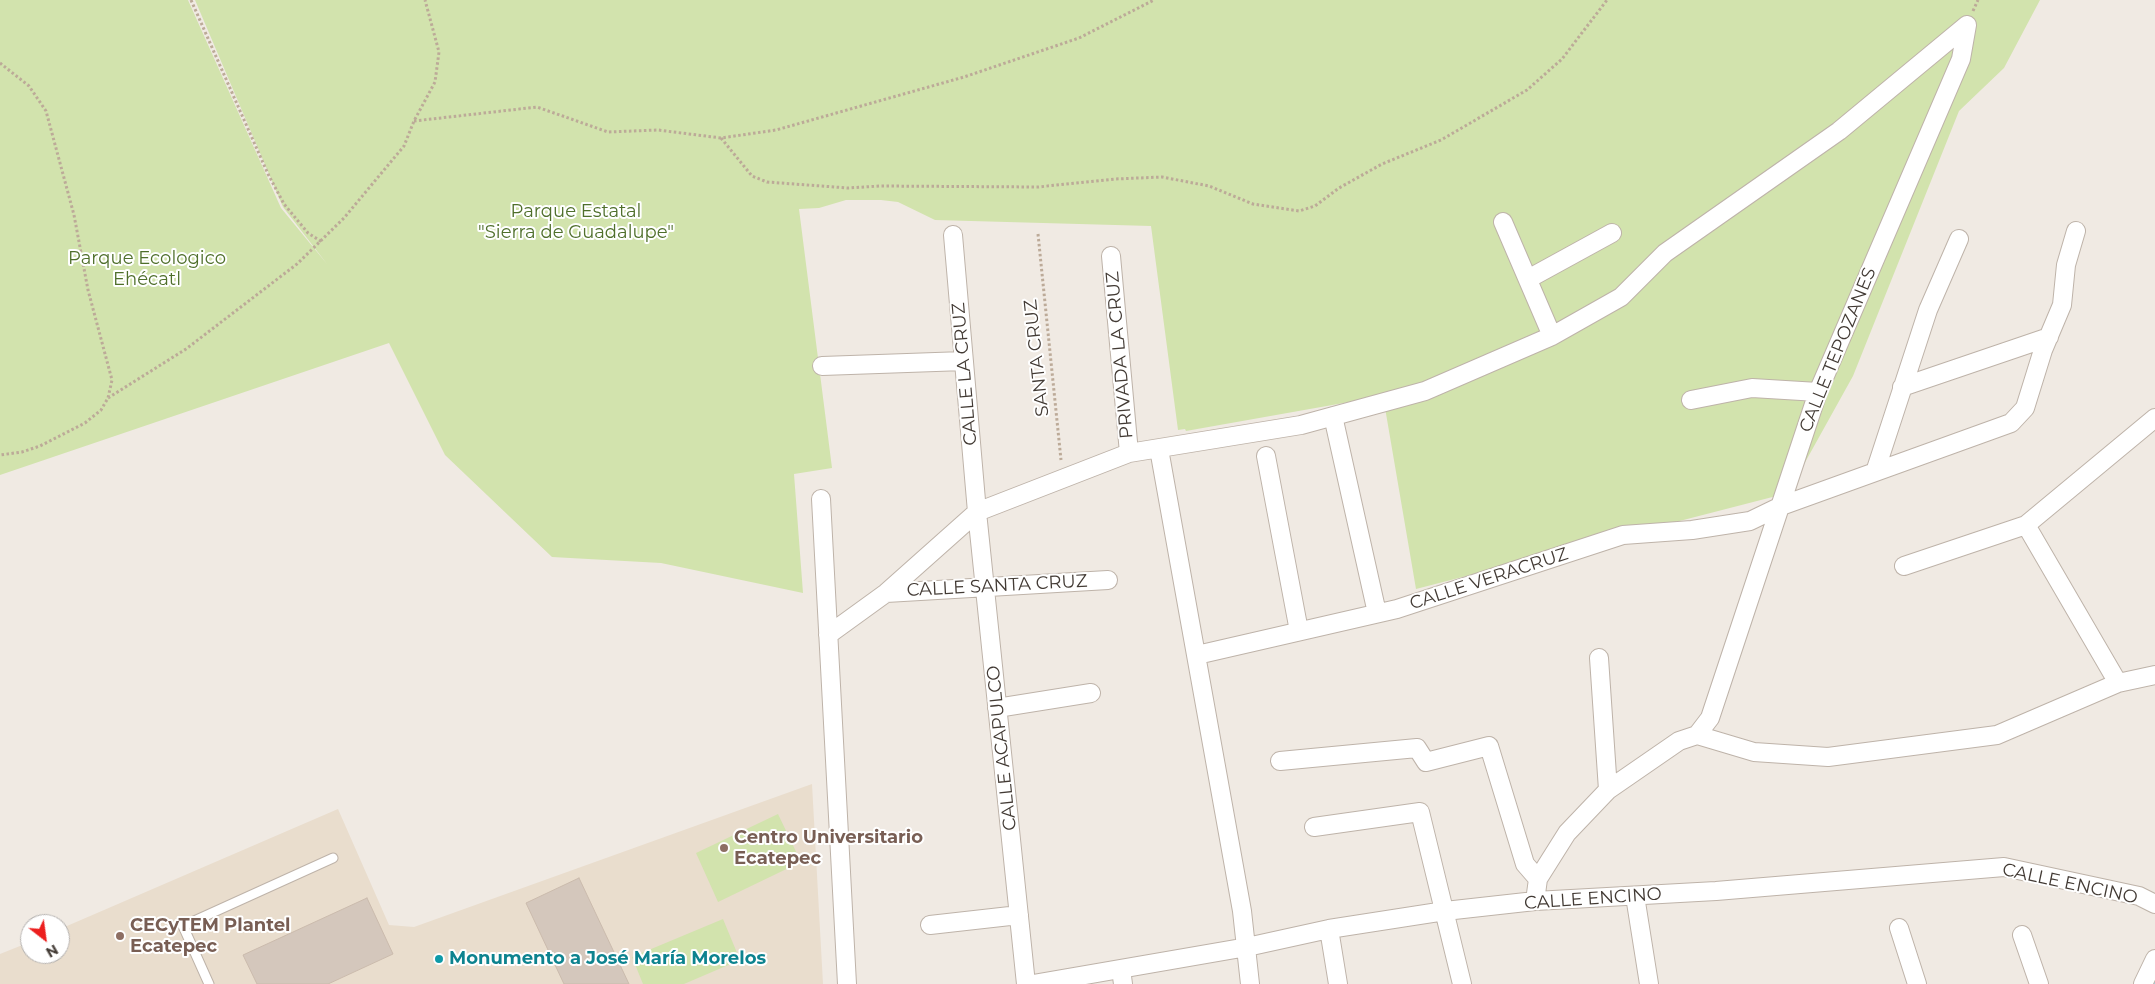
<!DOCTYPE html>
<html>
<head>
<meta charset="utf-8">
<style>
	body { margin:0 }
	#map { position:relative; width:2155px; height:984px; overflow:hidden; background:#f0eae3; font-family:Montserrat,sans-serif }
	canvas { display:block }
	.north { position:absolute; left:20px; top:914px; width:50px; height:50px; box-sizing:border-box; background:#fff; border:1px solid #b3b0ae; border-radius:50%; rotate:150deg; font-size:14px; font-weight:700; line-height:20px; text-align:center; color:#423a34 }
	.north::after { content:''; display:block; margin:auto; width:18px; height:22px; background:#ec1f1e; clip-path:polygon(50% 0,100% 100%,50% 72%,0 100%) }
</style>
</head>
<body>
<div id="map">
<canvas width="2155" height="984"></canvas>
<div class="north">N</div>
</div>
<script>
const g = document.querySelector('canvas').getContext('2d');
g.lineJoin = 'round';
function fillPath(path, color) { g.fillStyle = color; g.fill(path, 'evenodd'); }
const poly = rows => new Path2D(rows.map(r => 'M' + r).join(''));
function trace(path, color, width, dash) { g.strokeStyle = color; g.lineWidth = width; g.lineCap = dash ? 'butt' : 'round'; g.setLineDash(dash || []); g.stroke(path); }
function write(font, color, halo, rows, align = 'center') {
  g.font = font + ' Montserrat,sans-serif'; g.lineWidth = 4; g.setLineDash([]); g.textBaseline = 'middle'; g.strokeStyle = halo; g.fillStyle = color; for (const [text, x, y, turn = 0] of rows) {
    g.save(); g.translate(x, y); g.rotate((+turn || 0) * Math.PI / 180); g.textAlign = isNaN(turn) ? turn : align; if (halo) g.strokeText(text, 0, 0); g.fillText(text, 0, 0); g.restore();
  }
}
fillPath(poly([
	[812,784,823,984,0,984,0,954,30,942,30,954,60,954,60,929,338,809,389,925,414,927]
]), '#e9ddcd');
fillPath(poly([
	[0,0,188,0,281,208,327,264,283,207,195,0,2040,0,2004,68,1959,111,1853,376,1788,493,1416,589,1383,396,1186,431,1185,429,1178,430,1151,226,935,220,898,202,881,200,846,200,819,208,799,209,832,468,794,474,803,593,661,563,552,557,445,455,389,343,0,475],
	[778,814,801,862,718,902,696,853],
	[723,919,740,960,684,984,643,984,632,957]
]), '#d2e3ad');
trace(poly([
	[2154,984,2155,982]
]), '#a2d7eb', 5.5);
const building = poly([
	[579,878,629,984,564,984,526,903,579,878],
	[367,898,393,954,328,984,257,984,243,955,367,898]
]);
fillPath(building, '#d4c7bc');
trace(building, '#cbbbad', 1);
const service = poly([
	[209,984,183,926,333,858]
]);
const minor = poly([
	[1503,222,1552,336],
	[953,235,977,512,1026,984],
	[1111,256,1129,453],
	[1528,279,1612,233],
	[822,366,964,361],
	[1902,387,2049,337],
	[1691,400,1752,388,1818,392],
	[1333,416,1377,613],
	[1159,449,1242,911,1250,984],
	[1266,456,1299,631],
	[1875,472,1928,310,1959,239],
	[821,499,847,984],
	[2026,525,2118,683],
	[1904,566,2026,525,2155,418],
	[886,593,1108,580],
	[828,635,886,593,977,512,1129,453,1301,425,1425,391,1552,336,1621,297,1665,253,1839,131,1967,25],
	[1197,655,1397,609,1623,535,1692,530,1750,521,1781,506,2011,423,2025,408,2043,350,2062,305,2066,265,2076,231],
	[1599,658,1608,790],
	[997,708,1091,693],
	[1697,735,1710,718,1818,392,1961,59,1967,25],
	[1280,761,1417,748,1426,762,1489,746,1525,864,1538,879],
	[1314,827,1420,812,1462,984],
	[1635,896,1649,984],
	[1535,901,1538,879,1567,833,1608,790,1679,741,1697,735,1754,752,1828,757,1997,735,2118,683,2155,675],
	[930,925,1019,915],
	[1899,928,1917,984],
	[1329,929,1338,984],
	[2022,935,2039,984],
	[1121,969,1123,984],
	[1033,984,1247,947,1329,929,1445,911,1535,901,1716,891,2004,867,2139,896,2155,904],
	[2143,984,2155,959]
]);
trace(service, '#beb3a9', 11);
trace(minor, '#beb3a9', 20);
trace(poly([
	[191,0,268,174,284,204,308,233,322,242],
	[1973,11,1978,0],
	[0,63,29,86,46,111,74,215,88,290,112,380,108,398,101,410,85,423,40,446,22,452,0,455],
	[414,121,537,107,608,132,658,130,721,138,776,130,964,77,1079,38,1154,0],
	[721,138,752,176,767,182,848,188,880,186,1038,187,1115,179,1162,177,1209,186,1253,204,1299,211,1315,206,1339,188,1382,164,1441,140,1527,90,1562,59,1607,0],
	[1038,234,1061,460],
	[108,398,186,349,297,264,344,218,404,146,414,121,435,82,439,52,425,0]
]), '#bcaa98', 3, [2.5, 2.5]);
trace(service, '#fff', 9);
trace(minor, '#fff', 18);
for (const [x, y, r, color] of [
	[724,848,5,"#8d6e63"],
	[120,936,5,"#8d6e63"],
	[439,959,5,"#0f9aa8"]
]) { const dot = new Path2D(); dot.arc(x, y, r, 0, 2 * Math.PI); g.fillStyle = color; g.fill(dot); trace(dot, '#fff', 2); }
write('18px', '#4f6f2b', '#fff', [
	["Parque Estatal",576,212],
	["\"Sierra de Guadalupe\"",576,233],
	["Parque Ecologico",147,259],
	["Ehécatl",147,280]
]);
write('18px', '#423a34', '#fff', [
	["CALLE TEPOZANES",1838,350,-68],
	["PRIVADA LA CRUZ",1120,355,-95],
	["SANTA CRUZ",1037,358,-96],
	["CALLE LA CRUZ",965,374,-95],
	["CALLE VERACRUZ",1489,579,-18],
	["CALLE SANTA CRUZ",997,586,-3],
	["CALLE ACAPULCO",1002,748,-96],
	["CALLE ENCINO",2070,884,12],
	["CALLE ENCINO",1593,899,-4]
]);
write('bold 18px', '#785e54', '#fff', [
	["Centro Universitario",734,838],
	["Ecatepec",734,859],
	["CECyTEM Plantel",130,926],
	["Ecatepec",130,947]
], 'left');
write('bold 18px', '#0d838f', '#fff', [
	["Monumento a José María Morelos",449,959]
], 'left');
</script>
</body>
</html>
